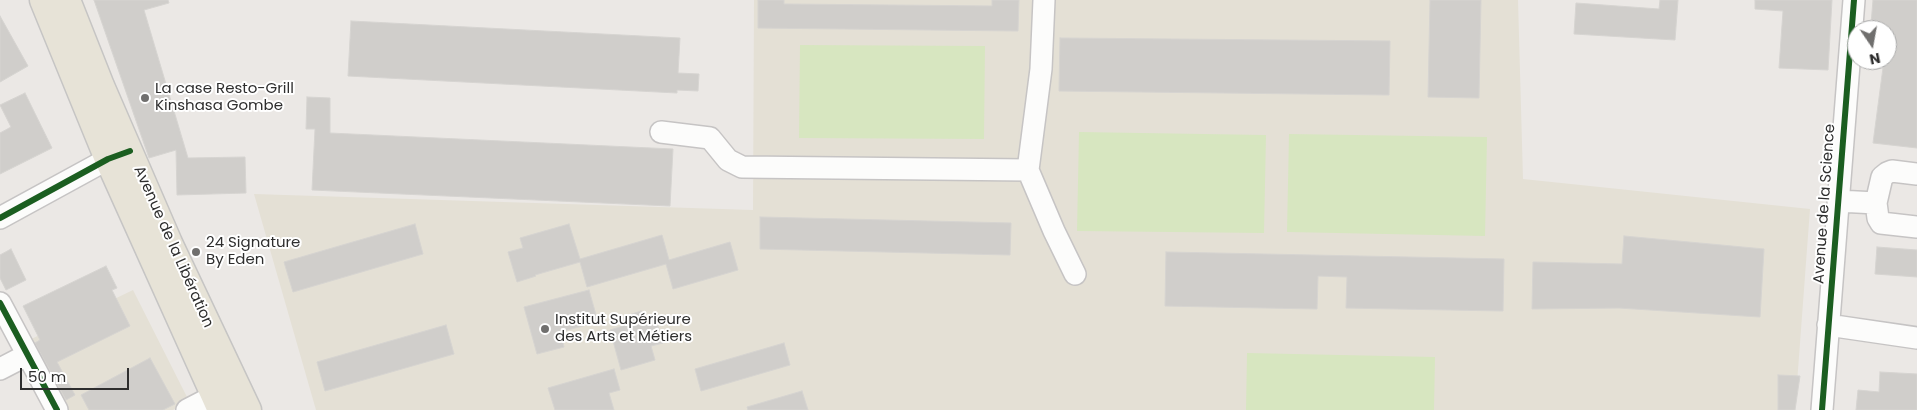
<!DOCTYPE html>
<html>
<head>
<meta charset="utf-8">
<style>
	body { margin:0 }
	#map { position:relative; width:1917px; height:410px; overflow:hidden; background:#ebe8e5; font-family:Poppins,sans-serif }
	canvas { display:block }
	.north { position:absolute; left:1847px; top:20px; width:50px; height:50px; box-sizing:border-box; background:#fff; border:1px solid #ababab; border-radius:50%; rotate:168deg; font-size:14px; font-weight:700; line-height:20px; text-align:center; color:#2e2e2e }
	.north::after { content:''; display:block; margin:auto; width:18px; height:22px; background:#706f6e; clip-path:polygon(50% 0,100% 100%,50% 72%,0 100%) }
	.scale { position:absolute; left:20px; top:368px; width:109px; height:22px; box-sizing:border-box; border:2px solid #2e2e2e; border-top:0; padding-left:6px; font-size:15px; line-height:18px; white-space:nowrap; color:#2e2e2e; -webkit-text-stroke:4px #fff; paint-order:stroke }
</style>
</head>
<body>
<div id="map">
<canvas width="1917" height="410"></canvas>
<div class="north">N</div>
<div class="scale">50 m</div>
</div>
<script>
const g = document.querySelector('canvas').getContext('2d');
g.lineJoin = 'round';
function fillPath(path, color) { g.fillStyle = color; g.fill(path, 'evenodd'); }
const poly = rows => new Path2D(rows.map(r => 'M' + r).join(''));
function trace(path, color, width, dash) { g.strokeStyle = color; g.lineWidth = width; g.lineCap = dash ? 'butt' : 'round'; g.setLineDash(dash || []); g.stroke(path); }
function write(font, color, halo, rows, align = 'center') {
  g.font = font + ' Poppins,sans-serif'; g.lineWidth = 4; g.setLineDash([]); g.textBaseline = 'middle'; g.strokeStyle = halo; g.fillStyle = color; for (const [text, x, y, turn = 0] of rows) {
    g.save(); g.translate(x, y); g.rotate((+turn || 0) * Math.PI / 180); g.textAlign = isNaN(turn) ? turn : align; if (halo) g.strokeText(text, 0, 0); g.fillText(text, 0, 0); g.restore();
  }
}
fillPath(poly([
	[754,0,1518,0,1523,179,1810,209,1795,410,316,410,254,194,753,210],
	[133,290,189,401,173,410,57,410,21,344]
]), '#e4e0d5');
fillPath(poly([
	[800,45,985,46,984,139,799,138],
	[1079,132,1266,135,1264,233,1077,231],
	[1289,134,1487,137,1485,236,1287,232],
	[1247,353,1435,357,1434,410,1246,410]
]), '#d7e6c0');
const building = poly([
	[94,0,168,0,169,3,144,10,188,158,245,157,246,193,177,195,176,150,149,158,94,0],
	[758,0,784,0,784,4,992,6,992,0,1019,0,1018,31,758,28,758,0],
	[1430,0,1481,0,1479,98,1428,97,1430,0],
	[1660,0,1678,0,1675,40,1574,34,1576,3,1659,9,1660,0],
	[1755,0,1832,0,1828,70,1779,68,1783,11,1755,9,1755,0],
	[1873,0,1917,0,1917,148,1873,143,1884,60,1887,60,1887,26,1871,24,1873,0],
	[0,16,28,66,0,82,0,16],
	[351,21,680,38,678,73,699,74,698,91,677,90,677,93,348,76,351,21],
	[1060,38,1390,41,1389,95,1059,91,1060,38],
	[25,93,52,148,0,174,0,133,11,127,0,105,25,93],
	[307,97,330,98,330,133,673,149,670,206,312,190,315,129,306,129,307,97],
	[760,217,1011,223,1010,255,760,249,760,217],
	[415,224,423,254,293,292,284,262,415,224],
	[569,224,580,259,662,235,669,260,730,242,738,270,673,289,666,264,587,287,580,262,535,275,536,276,517,282,508,252,523,248,520,238,569,224],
	[1624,236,1764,249,1760,317,1619,308,1532,309,1533,262,1622,264,1624,236],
	[1877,247,1917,250,1917,277,1875,274,1877,247],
	[11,249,26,280,6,290,0,278,0,255,11,249],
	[1166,252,1504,259,1503,311,1346,308,1347,277,1318,276,1317,309,1165,306,1166,252],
	[106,266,117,288,112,290,130,326,57,362,75,395,66,400,35,343,40,340,23,306,106,266],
	[589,290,598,322,560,332,564,347,537,354,524,307,589,290],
	[641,311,643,320,655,316,663,343,651,346,655,360,621,370,610,330,623,326,620,318,641,311],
	[446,325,454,354,325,391,317,362,446,325],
	[784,343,790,365,701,391,695,369,784,343],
	[150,358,175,404,163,410,89,410,81,395,150,358],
	[614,369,620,390,609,393,614,410,555,410,548,388,614,369],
	[1880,372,1917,374,1917,410,1856,410,1858,390,1879,392,1880,372],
	[1778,375,1800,376,1795,410,1778,410,1778,375],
	[802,391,808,410,748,410,747,407,802,391]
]);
fillPath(building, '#d0cecb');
trace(building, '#d6d4d1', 1);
const minor = poly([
	[1044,0,1041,69,1028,170,1054,231,1075,274],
	[661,132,710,138,728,160,742,167,1028,170],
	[1838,201,1876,203,1878,218,1881,223,1917,227],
	[1876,203,1882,177,1887,173,1892,171,1917,174],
	[0,218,108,159,122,154],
	[0,303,57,410],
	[1828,325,1917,338],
	[0,369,27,355],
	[187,410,214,396],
	[1822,410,1854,0]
]);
const major = poly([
	[43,0,108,159,221,410],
	[67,0,101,86,169,243,248,410]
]);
trace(minor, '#c6c4c4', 24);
trace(major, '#c6c5c4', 29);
trace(minor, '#fcfcfb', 21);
trace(major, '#e7e3d7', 26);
trace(poly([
	[0,218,108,159,130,151],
	[0,303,57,410],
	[1822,410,1854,0]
]), '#1b5e20', 6);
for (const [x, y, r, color] of [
	[145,98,5,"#706f6e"],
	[196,252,5,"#706f6e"],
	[545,329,5,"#706f6e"]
]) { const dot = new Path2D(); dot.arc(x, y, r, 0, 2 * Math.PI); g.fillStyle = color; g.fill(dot); trace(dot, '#fff', 2); }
write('15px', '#2e2e2e', '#fff', [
	["La case Resto-Grill",155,89],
	["Kinshasa Gombe",155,106],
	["24 Signature",206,243],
	["By Eden",206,260],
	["Institut Supérieure",555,320],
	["des Arts et Métiers",555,337]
], 'left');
write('15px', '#2e2e2e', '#fff', [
	["Avenue de la Science",1825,204,-86],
	["Avenue de la Libération",173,247,66]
]);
</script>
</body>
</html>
